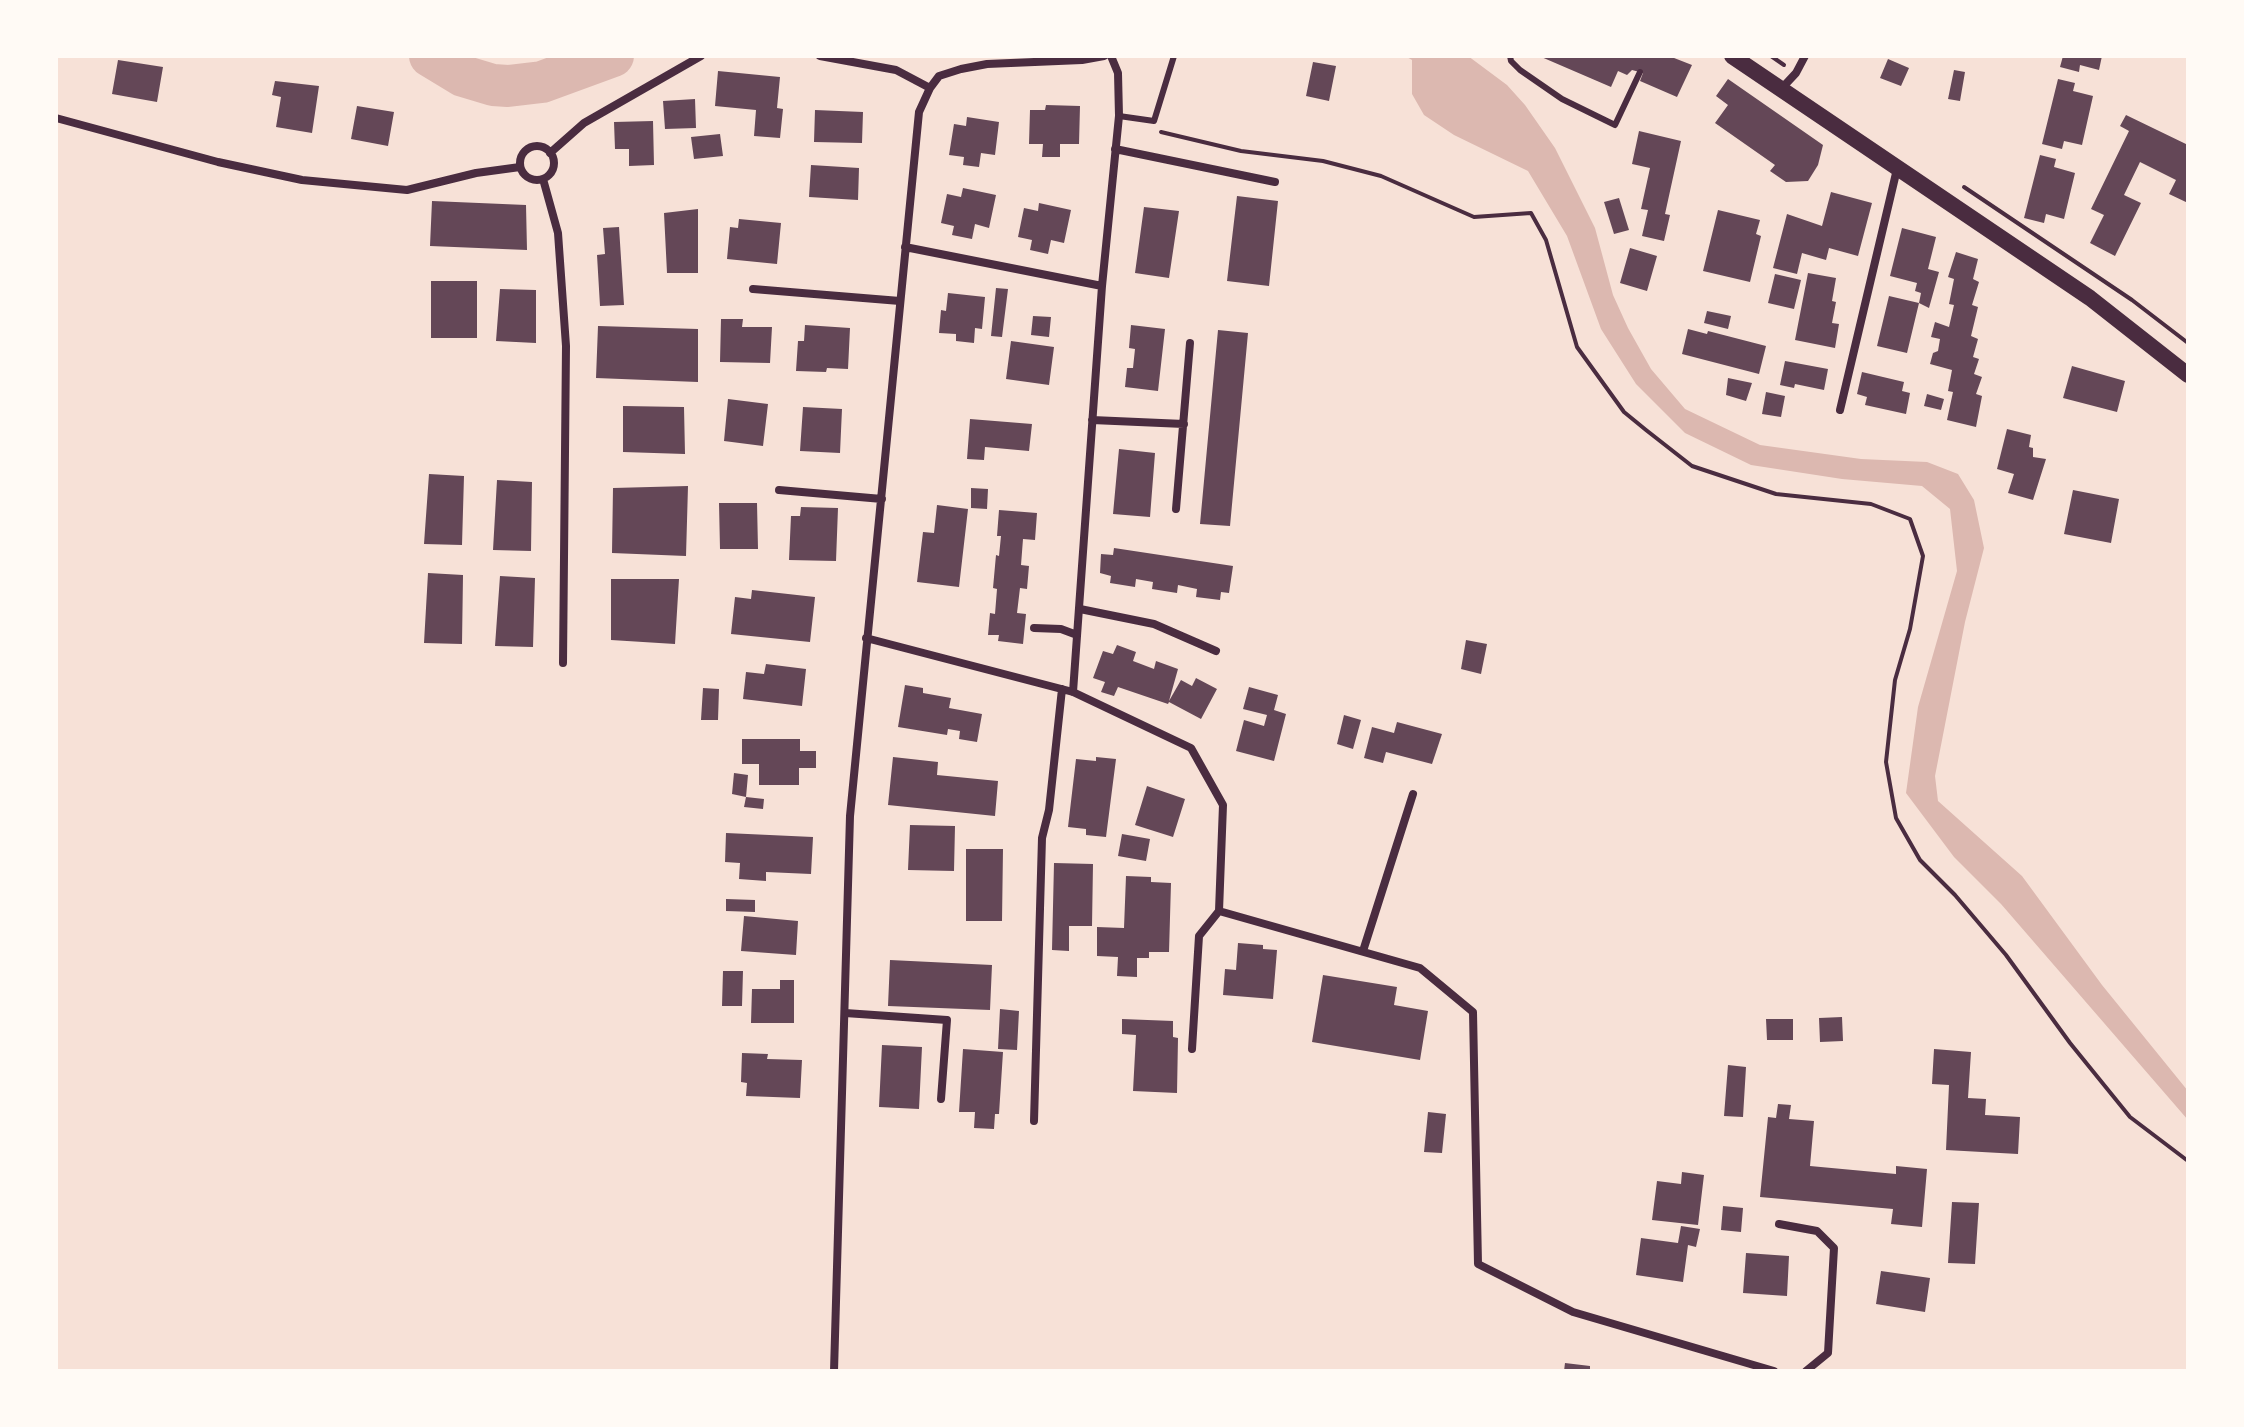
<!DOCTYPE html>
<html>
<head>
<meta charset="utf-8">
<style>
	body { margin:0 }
	#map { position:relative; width:2244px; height:1427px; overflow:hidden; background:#f7e1d7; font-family:"Fira Sans",sans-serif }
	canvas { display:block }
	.frame { position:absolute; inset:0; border:58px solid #fffaf5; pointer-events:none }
</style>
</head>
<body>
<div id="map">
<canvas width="2244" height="1427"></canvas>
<div class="frame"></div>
</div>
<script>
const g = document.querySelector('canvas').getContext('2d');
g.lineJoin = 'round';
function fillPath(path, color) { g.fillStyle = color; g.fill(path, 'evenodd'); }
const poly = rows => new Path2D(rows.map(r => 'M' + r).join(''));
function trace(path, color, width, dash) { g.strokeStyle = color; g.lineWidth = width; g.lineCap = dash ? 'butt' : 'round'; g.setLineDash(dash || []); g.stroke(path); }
fillPath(poly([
	[1405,56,1468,56,1507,85,1525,105,1555,148,1595,228,1613,295,1628,328,1651,369,1685,409,1760,445,1861,459,1927,462,1958,474,1974,500,1984,548,1965,622,1935,776,1938,801,2022,876,2102,985,2188,1091,2188,1120,2001,904,1954,857,1906,793,1918,707,1957,571,1950,509,1922,486,1842,479,1751,465,1685,433,1636,384,1601,329,1567,236,1528,171,1454,135,1424,115,1412,94,1412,60]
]), '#dcb8b0');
trace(poly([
	[430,56,463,76,493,85,508,86,542,82,613,56]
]), '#dcb8b0', 42);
fillPath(poly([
	[1539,56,1669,56,1692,65,1677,97,1640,81,1643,73,1632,70,1627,75,1618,71,1611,87],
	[2063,56,2102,56,2099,70,2080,65,2079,72,2060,67],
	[1888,59,1909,68,1901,86,1880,78],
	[118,60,163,67,157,102,112,94],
	[1313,62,1336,66,1329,101,1306,96],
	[1954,70,1965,72,1960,101,1948,99],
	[718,71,780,77,777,108,783,109,780,138,754,136,756,110,715,106],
	[1728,79,1823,145,1818,165,1808,181,1786,182,1770,171,1775,165,1715,123,1728,105,1716,96],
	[2058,79,2075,83,2073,91,2093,96,2082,145,2064,141,2062,149,2042,144],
	[275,81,319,86,312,133,276,127,281,97,272,95],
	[695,99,696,128,665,129,663,101],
	[1046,105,1080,106,1079,144,1060,144,1060,157,1042,157,1043,144,1029,144,1030,110,1045,110],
	[357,106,394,112,388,146,351,139],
	[815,110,863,112,862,143,814,142],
	[2126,115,2188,145,2188,203,2169,194,2176,180,2140,162,2124,195,2141,203,2115,256,2090,243,2104,215,2091,209,2129,131,2120,126],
	[967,117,999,122,995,155,981,153,979,167,963,165,964,157,949,155,954,124,966,126],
	[653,121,654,165,629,166,629,149,615,149,614,122],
	[1639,131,1681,141,1665,214,1670,215,1664,241,1642,236,1648,210,1641,209,1650,168,1632,164],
	[720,134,723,156,694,159,691,137],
	[2040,155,2056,159,2054,167,2075,173,2064,219,2046,214,2044,223,2024,218],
	[811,165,859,168,858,200,809,197],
	[963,188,996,195,989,228,975,224,972,239,952,235,954,226,941,223,947,194,961,197],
	[1831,192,1872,203,1858,256,1829,248,1826,260,1802,253,1797,274,1773,268,1787,214,1822,226],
	[1237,196,1278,201,1269,286,1227,281],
	[1619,198,1629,230,1614,234,1604,202],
	[432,201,526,205,527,250,430,246],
	[1039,203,1071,210,1064,243,1051,240,1048,254,1030,250,1032,240,1018,237,1024,208,1038,211],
	[1144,207,1179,211,1169,278,1135,273],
	[698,209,698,273,667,273,664,213],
	[1718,210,1760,220,1756,234,1761,236,1750,282,1703,271],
	[739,219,781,223,777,264,727,259,730,227,738,228],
	[619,227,624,305,600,306,597,255,605,254,603,228],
	[1902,228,1936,237,1928,269,1939,272,1929,308,1919,303,1921,293,1915,291,1917,283,1890,276],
	[1630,248,1657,256,1647,291,1620,283],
	[1956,252,1978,259,1973,279,1979,282,1972,305,1978,307,1971,336,1978,339,1973,357,1979,359,1974,374,1982,377,1976,394,1982,396,1976,427,1947,420,1953,392,1948,391,1952,370,1930,364,1933,353,1938,351,1940,339,1931,337,1935,322,1949,327,1954,305,1949,304,1954,279,1948,277],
	[1808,273,1836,278,1832,301,1836,302,1832,323,1839,324,1835,348,1795,340],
	[1775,274,1801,280,1794,309,1768,303],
	[431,281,477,281,477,338,431,338],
	[996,288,1008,289,1002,337,991,336],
	[500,289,536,290,536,343,496,341],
	[948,293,985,297,982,329,975,328,974,343,956,341,956,334,939,333,941,310,946,311],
	[1889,296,1919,303,1907,353,1877,346],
	[1707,311,1731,316,1728,329,1704,323],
	[1033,316,1051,317,1049,337,1031,335],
	[721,319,743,319,742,327,772,327,770,363,720,362],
	[805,325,850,328,848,369,827,368,826,372,796,371,798,341,804,341],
	[1131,325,1165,329,1158,391,1125,387,1127,368,1133,368,1135,349,1129,348],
	[598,326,698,329,698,382,596,378],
	[1688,329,1707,334,1708,331,1766,346,1759,374,1682,354],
	[1218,330,1248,333,1230,526,1200,524],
	[1011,341,1054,347,1049,385,1006,379],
	[1785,361,1828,369,1824,390,1795,384,1794,388,1780,385],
	[2072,366,2125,381,2117,412,2063,398],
	[1862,372,1904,382,1902,391,1910,393,1906,414,1865,405,1867,397,1857,394],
	[1728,378,1752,383,1746,401,1726,395],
	[1766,392,1785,396,1781,417,1762,414],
	[1927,394,1944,399,1941,410,1924,406],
	[728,399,768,404,763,446,724,441],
	[623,406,684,407,685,454,623,452],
	[803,407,842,409,840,453,800,451],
	[970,419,1032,424,1029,451,985,447,984,460,967,459],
	[2007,429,2031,435,2029,447,2033,448,2033,457,2046,459,2033,500,2008,493,2014,474,1997,469],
	[1119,449,1155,453,1150,517,1113,514],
	[429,474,464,476,462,545,424,544],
	[497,480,532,482,531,551,493,550],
	[688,486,686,556,612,553,613,488],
	[971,488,988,489,987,509,971,508],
	[2073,490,2119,499,2111,543,2064,534],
	[719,503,757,503,758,549,720,549],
	[937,505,968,509,959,587,917,582,923,532,934,533],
	[801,507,838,508,836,561,789,560,791,516,800,516],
	[999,510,1037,513,1035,540,1023,539,1021,565,1029,566,1027,589,1020,588,1017,613,1026,614,1023,644,998,641,999,635,988,635,990,613,995,614,997,589,993,588,996,555,999,556,1001,536,997,536],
	[1114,548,1233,566,1229,593,1221,592,1220,600,1196,597,1197,589,1178,585,1177,593,1152,589,1153,582,1136,579,1135,587,1110,583,1111,576,1100,573,1101,554,1113,555],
	[428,573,463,575,462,644,424,643],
	[500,576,535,578,533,647,495,646],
	[611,579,679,579,675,644,611,640],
	[752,590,815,597,810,642,731,634,735,597,751,599],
	[1466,640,1487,644,1481,674,1461,669],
	[1117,645,1136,652,1133,661,1154,669,1156,661,1178,669,1169,701,1181,680,1192,686,1196,678,1217,689,1201,719,1169,702,1168,704,1118,687,1114,696,1101,692,1105,682,1093,678,1103,651,1113,654],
	[766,664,806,669,802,706,743,699,746,672,764,674],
	[905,685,923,688,923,693,951,698,949,708,982,714,977,742,959,739,960,731,948,729,947,735,898,727],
	[1249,687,1278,695,1274,710,1286,714,1274,761,1236,751,1244,720,1264,726,1267,715,1243,709],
	[703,688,719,689,718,720,701,720],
	[1344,715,1361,720,1353,749,1337,744],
	[1397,722,1442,734,1432,764,1386,752,1383,763,1364,758,1372,727,1394,733],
	[742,739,800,739,800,751,816,751,816,768,799,768,799,785,759,785,759,764,742,764],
	[893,757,938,762,937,775,998,781,995,816,888,805],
	[1096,757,1116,759,1106,837,1086,835,1086,829,1068,827,1076,759,1096,761],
	[734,773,748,775,746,797,732,794],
	[1147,786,1185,799,1173,837,1135,825],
	[746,797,764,799,763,809,744,807],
	[910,825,955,826,954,871,908,870],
	[726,833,813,837,811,874,766,872,766,881,739,879,740,863,725,862],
	[1122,834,1150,839,1146,861,1118,856],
	[966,849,1003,849,1002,921,966,921],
	[1054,863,1093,864,1092,926,1069,926,1069,951,1052,950],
	[1126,876,1151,877,1151,882,1171,883,1169,952,1149,952,1149,958,1137,958,1137,977,1117,976,1118,957,1097,956,1097,927,1124,928],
	[726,899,755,900,755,912,726,911],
	[744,916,798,921,796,955,741,951],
	[1238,943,1263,945,1263,949,1277,950,1273,999,1223,995,1225,969,1236,970],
	[890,960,992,965,990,1010,888,1006],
	[723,971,743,971,742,1006,722,1006],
	[1323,975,1397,987,1394,1005,1428,1011,1420,1060,1312,1042],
	[780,980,794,980,794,1023,751,1023,752,989,780,989],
	[1000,1009,1019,1011,1017,1050,998,1049],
	[1842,1017,1843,1041,1820,1042,1819,1018],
	[1122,1019,1173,1021,1173,1037,1178,1038,1177,1093,1133,1091,1136,1035,1122,1034],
	[1766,1019,1793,1019,1793,1040,1767,1040],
	[882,1045,922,1047,919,1109,879,1107],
	[963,1049,1003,1052,999,1114,995,1114,994,1129,974,1128,975,1112,959,1112],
	[1934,1049,1971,1052,1968,1098,1986,1099,1985,1115,2020,1117,2018,1154,1946,1150,1949,1085,1932,1084],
	[742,1053,768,1054,767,1059,802,1060,800,1098,746,1096,747,1083,741,1082],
	[1728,1065,1746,1067,1743,1117,1724,1116],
	[1778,1104,1791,1105,1789,1119,1814,1121,1810,1166,1896,1174,1896,1166,1927,1169,1922,1227,1891,1224,1893,1209,1760,1197,1768,1117,1776,1118],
	[1428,1112,1446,1114,1442,1153,1424,1152],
	[1682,1172,1704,1175,1698,1225,1652,1220,1657,1181,1681,1184],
	[1952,1202,1979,1203,1975,1264,1948,1263],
	[1723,1206,1743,1208,1741,1232,1721,1230],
	[1681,1226,1700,1229,1696,1247,1688,1245,1683,1282,1636,1275,1641,1238,1678,1243],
	[1746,1253,1789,1256,1787,1296,1743,1293],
	[1881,1271,1930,1278,1925,1312,1876,1304],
	[1565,1363,1590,1366,1590,1371,1564,1371]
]), '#644757');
trace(poly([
	[1771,56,1784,65],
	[1161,132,1241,151,1323,161,1381,176,1474,217,1531,213,1546,240,1577,347,1624,412,1646,430,1692,466,1776,494,1871,504,1910,519,1923,556,1910,629,1895,680,1886,762,1896,818,1920,860,1955,895,2006,955,2070,1043,2130,1117,2188,1161],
	[1964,187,2132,300,2188,343]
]), '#4a2c40', 4);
trace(poly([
	[1510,56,1511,61,1520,70,1562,99,1615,125,1640,72],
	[1119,116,1154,121,1174,56]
]), '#4a2c40', 6);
trace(poly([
	[820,56,896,70,930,88],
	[1782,88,1796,73,1805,56],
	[56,118,218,162,302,180,407,190,476,173,520,167],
	'520 163a17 17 0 1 1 34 0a17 17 0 1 1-34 0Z',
	[1115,149,1275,182],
	[550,153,584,123,701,56],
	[543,179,558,233,566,346,563,663],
	[905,247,1102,286],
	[753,289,900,301],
	[1840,410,1897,169],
	[1092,420,1184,424],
	[779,490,882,499],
	[1176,509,1190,343],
	[1080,609,1154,624,1216,651],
	[1034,628,1061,629,1077,635],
	[866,638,1073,692,1191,748,1223,805,1219,911,1420,968,1473,1012,1478,1264,1573,1312,1774,1371],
	[1073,692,1102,286,1119,116,1118,73,1111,56],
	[1363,951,1413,794],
	[845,1013,947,1020,941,1099],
	[1192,1049,1199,936,1219,911],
	[1034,1121,1042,838,1049,810,1062,689],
	[1779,1224,1817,1231,1834,1248,1828,1353,1806,1371],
	[834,1371,850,816,919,112,930,88,939,76,961,69,987,64,1082,60,1104,56]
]), '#4a2c40', 8);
trace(poly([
	[1732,56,2090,298,2188,375]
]), '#4a2c40', 16);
</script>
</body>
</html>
